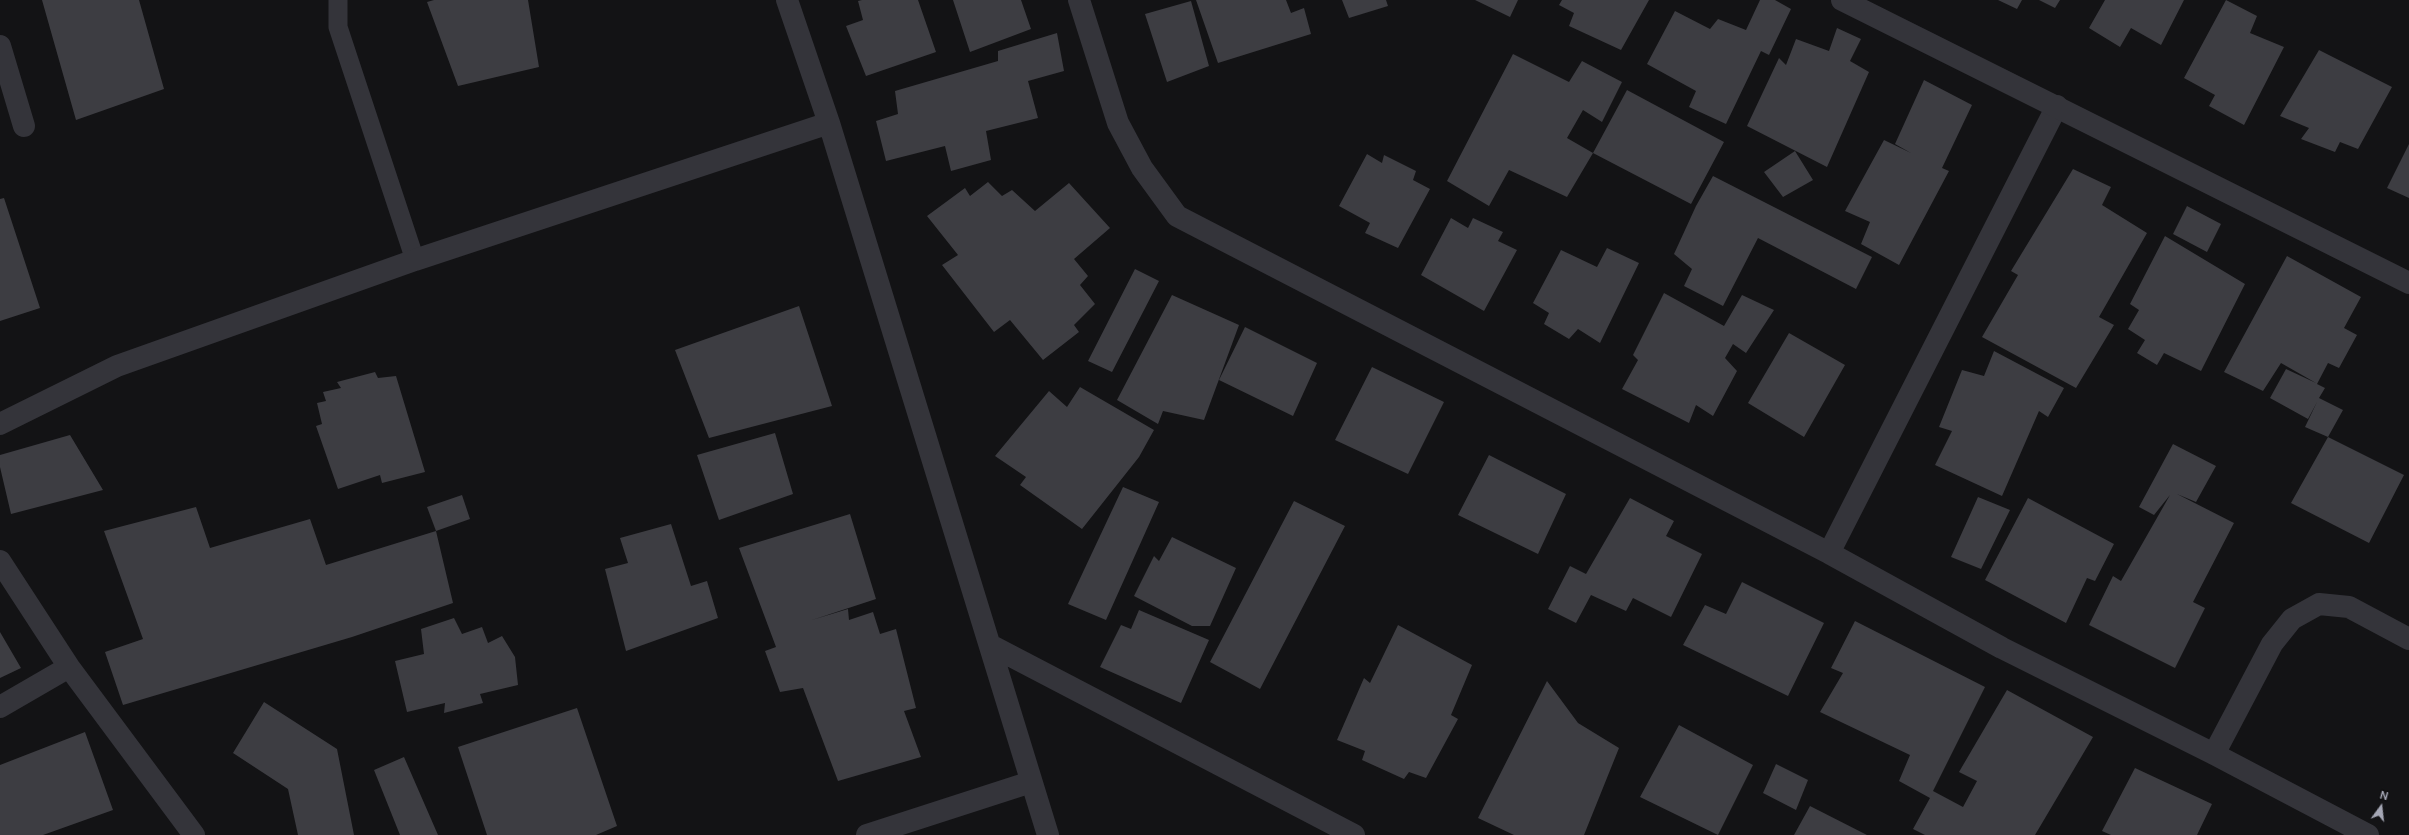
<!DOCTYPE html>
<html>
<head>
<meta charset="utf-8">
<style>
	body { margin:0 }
	#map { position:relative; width:2409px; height:835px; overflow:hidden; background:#131315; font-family:"DM Sans",sans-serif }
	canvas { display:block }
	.north { position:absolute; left:2361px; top:787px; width:40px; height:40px; -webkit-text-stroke:3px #0e0e10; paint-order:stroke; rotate:15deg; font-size:11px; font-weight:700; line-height:16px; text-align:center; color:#a5a7b5 }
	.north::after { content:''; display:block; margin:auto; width:14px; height:18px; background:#a5a7b5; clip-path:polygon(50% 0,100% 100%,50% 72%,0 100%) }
</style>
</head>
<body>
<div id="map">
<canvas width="2409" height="835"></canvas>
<div class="north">N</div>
</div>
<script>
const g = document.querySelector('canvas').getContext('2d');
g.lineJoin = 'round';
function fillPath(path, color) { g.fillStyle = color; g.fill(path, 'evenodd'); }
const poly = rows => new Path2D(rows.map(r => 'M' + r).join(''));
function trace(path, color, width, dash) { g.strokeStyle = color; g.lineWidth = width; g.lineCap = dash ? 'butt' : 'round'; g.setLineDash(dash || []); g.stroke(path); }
fillPath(poly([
	[42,0,139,0,164,89,76,120],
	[434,0,528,0,539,67,458,86,427,2],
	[862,0,918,0,936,52,866,76,846,26,863,20,858,1],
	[953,0,1021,0,1031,29,970,52],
	[1196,0,1286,0,1291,13,1304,8,1311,34,1218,63],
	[1342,0,1386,0,1388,6,1349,18],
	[1475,0,1518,0,1510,17],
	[1562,0,1649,0,1621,50,1569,26,1574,13,1559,5],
	[1760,0,1775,0,1791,9,1769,55,1761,51,1726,124,1689,107,1696,91,1647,64,1675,11,1710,29,1718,19,1746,30],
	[1998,0,2022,0,2017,9],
	[2039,0,2060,0,2055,8],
	[2105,0,2184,0,2161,45,2131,28,2120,47,2089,28],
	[2226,0,2257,16,2250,33,2284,47,2244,125,2209,106,2215,95,2184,78],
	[1191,1,1209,66,1167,82,1145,14],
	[1837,28,1861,39,1850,61,1869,72,1827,167,1747,126,1779,58,1786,65,1796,39,1829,51],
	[1057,33,1064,71,1028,81,1038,118,986,131,991,160,951,171,945,146,886,161,876,121,898,114,895,91,998,61,998,51],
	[2319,50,2392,87,2358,149,2340,142,2335,152,2301,139,2309,128,2280,116],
	[1513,54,1569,82,1582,61,1622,82,1602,122,1583,110,1567,138,1593,153,1627,90,1724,142,1691,204,1593,153,1567,197,1509,170,1489,206,1447,181],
	[1924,80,1972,105,1942,168,1949,171,1899,265,1861,244,1870,222,1845,211,1884,140,1911,153,1895,144],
	[2409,144,2409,198,2387,188],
	[1795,151,1813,180,1783,197,1764,172],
	[1367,154,1382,163,1384,155,1416,171,1413,180,1430,189,1398,248,1365,233,1370,223,1339,206],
	[2073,169,2111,187,2102,205,2147,233,2099,317,2114,325,2076,388,1982,337,2018,275,2011,271],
	[1713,176,1872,257,1856,289,1758,238,1723,306,1684,286,1692,269,1674,254,1696,206],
	[988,182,1002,196,1012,190,1035,211,1069,183,1110,228,1074,259,1088,276,1080,285,1095,304,1074,325,1079,332,1043,360,1010,320,994,332,942,265,958,255,927,216,965,188,970,196],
	[4,198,40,308,0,321,0,199],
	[2187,206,2221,224,2207,252,2173,234],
	[1451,218,1468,228,1473,218,1503,232,1498,241,1517,250,1484,311,1421,275],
	[2165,236,2245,284,2201,371,2164,353,2157,365,2137,353,2145,340,2128,329,2139,310,2130,304],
	[1607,248,1639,263,1600,343,1578,329,1569,339,1544,324,1549,313,1533,303,1561,250,1597,267],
	[2287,256,2361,297,2344,328,2357,335,2339,368,2328,363,2317,384,2325,388,2319,398,2343,410,2328,437,2305,427,2317,402,2308,419,2270,398,2286,369,2316,383,2281,363,2263,391,2224,372],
	[1135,269,1159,281,1112,372,1088,361],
	[1664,293,1724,326,1742,295,1774,310,1746,353,1733,344,1725,358,1737,371,1713,416,1696,405,1689,423,1622,389,1638,360,1633,355],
	[1172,295,1239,325,1204,420,1163,411,1158,424,1117,400],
	[799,306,832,406,709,438,675,350],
	[1245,327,1317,363,1293,416,1219,380],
	[1789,333,1845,365,1804,437,1748,403],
	[1994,351,2064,388,2048,417,2039,411,2002,496,1935,465,1952,431,1939,427,1962,370,1984,376],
	[1372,367,1444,402,1408,474,1335,440],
	[375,372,378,378,396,376,425,472,382,483,380,475,338,489,316,426,322,424,317,403,326,401,323,392,341,388,337,382],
	[1080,387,1154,430,1139,457,1082,529,1020,485,1026,477,995,456,1049,391,1067,407],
	[775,433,793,494,719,520,697,455],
	[70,435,103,490,11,514,0,467,0,455],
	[2328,437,2404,475,2369,543,2291,503],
	[2173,444,2216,466,2196,502,2177,494,2234,523,2193,602,2205,608,2175,668,2089,625,2113,576,2121,581,2170,495,2154,515,2139,507],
	[1489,455,1566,494,1538,554,1458,515],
	[1123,487,1159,502,1106,620,1068,604],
	[462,495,470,519,436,531,427,507],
	[1978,497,2010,510,1981,569,1951,557],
	[1630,498,1674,521,1666,536,1702,554,1671,617,1633,598,1626,611,1591,595,1576,623,1548,609,1570,566,1586,574],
	[2028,498,2114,544,2095,581,2087,578,2066,623,1985,580],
	[1294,501,1345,526,1260,689,1210,662],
	[196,507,210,548,310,519,326,565,436,531,453,603,352,637,123,705,105,652,143,639,104,531],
	[850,514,876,599,812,620,848,609,849,620,873,612,880,634,896,629,916,708,904,711,921,757,838,781,803,688,780,692,765,651,776,647,739,548],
	[671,524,691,586,707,581,718,618,626,651,605,569,628,563,620,538],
	[1172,537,1236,568,1210,626,1192,626,1134,596,1154,556,1159,561],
	[1742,582,1824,623,1788,696,1683,645,1705,605,1726,614],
	[1139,610,1209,640,1181,703,1100,667,1121,625,1131,629],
	[454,618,462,634,482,627,488,643,502,636,515,657,518,685,480,694,483,703,444,713,445,703,407,712,395,661,424,654,421,629],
	[1855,621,1985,687,1933,791,1963,807,1977,781,1959,772,2007,690,2093,737,2035,835,1925,835,1913,829,1930,798,1899,781,1910,755,1820,712,1843,673,1831,668],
	[1398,625,1472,665,1451,715,1458,719,1426,778,1409,772,1404,779,1362,760,1365,751,1337,740,1364,678,1370,683],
	[0,632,21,668,0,678],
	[1547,681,1578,723,1619,748,1584,835,1514,835,1478,818],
	[264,702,337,749,354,835,298,835,288,789,233,753],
	[577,708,617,826,596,835,487,835,458,747],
	[1679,725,1753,765,1718,835,1640,797],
	[85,732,113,810,43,835,0,835,0,765],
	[404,757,438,835,400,835,374,770],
	[1776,764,1808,780,1796,810,1763,793],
	[2135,768,2212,804,2197,835,2111,835,2102,831],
	[1810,806,1867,835,1794,835]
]), '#3d3d42');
trace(poly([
	[338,0,338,27,415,260]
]), '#34343a', 19);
trace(poly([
	[787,0,829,123,1048,835],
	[1079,0,1118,123,1142,168,1177,216,1829,553,2002,648,2214,754,2368,835],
	[0,46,24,126],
	[0,424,117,366,415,260,829,123],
	[1829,553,2057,106],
	[0,561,69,667,194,835],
	[990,645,1354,835],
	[0,707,69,667],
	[2214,754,2272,644,2292,619,2319,604,2349,607,2409,639],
	[867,835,1031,782]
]), '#34343a', 22);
trace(poly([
	[1842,0,2409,283]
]), '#34343a', 22);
</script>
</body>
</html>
